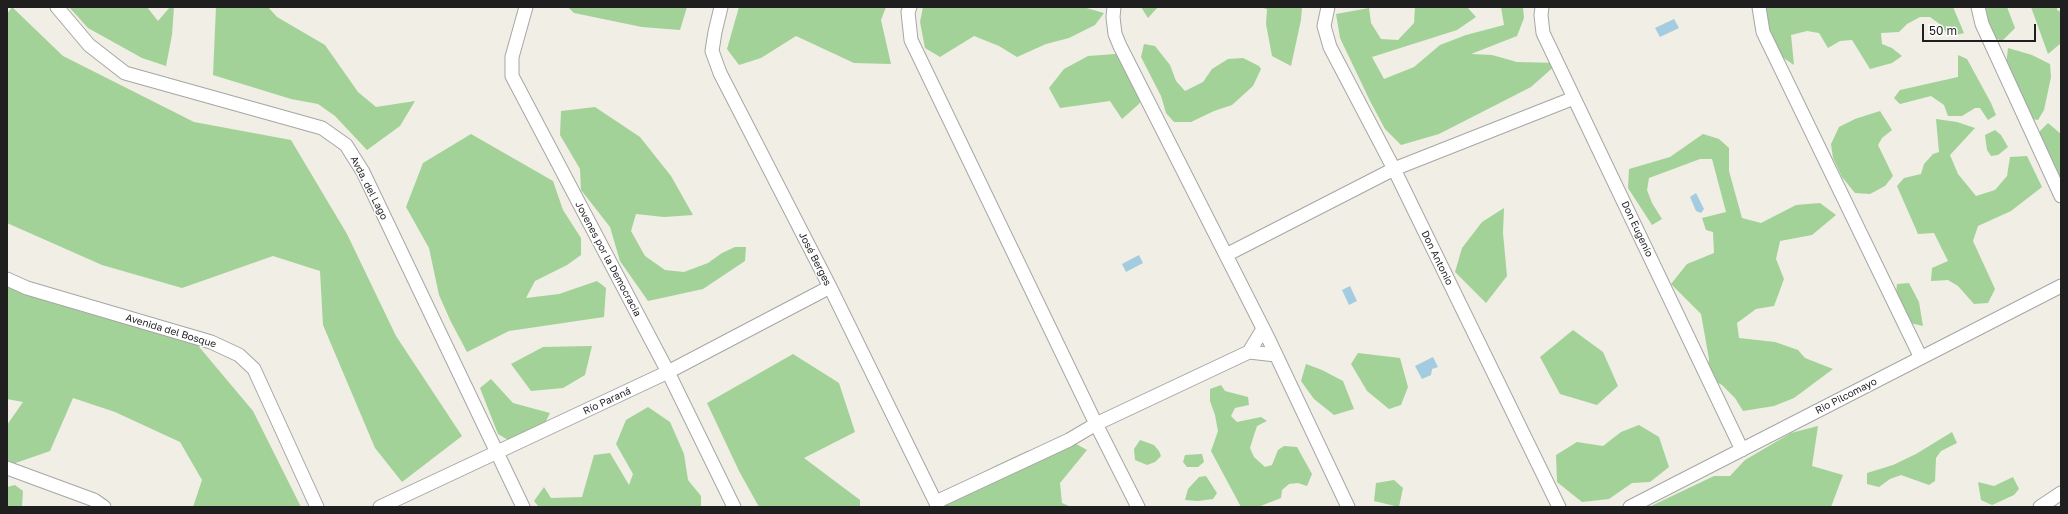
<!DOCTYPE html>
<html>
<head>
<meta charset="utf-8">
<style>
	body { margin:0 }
	#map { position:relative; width:2068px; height:514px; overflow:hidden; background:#f0eee5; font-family:"Golos Text",sans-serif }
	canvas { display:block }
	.frame { position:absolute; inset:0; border:8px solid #1f1f1f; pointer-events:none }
	.scale { position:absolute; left:1922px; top:24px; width:114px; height:18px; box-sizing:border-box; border:2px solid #1f1f1f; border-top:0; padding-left:5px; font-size:12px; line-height:14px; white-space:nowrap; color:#1f1f1f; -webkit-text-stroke:3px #fff; paint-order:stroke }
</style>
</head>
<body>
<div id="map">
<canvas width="2068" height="514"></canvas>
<div class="frame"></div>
<div class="scale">50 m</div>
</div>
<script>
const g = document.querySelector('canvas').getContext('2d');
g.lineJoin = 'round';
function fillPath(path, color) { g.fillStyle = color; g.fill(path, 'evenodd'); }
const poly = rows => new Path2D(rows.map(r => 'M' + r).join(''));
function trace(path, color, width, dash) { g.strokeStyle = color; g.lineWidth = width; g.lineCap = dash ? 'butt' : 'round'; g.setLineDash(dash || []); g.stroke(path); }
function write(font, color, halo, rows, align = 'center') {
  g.font = font + ' "Golos Text",sans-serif'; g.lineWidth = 3; g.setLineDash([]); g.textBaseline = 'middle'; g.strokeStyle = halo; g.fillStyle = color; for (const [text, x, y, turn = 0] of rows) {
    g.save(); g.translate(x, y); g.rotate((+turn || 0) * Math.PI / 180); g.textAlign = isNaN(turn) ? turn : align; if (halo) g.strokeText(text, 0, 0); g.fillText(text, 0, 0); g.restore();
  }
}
fillPath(poly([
	[12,7,63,56,194,122,291,140,347,234,396,336,462,436,402,482,375,448,323,325,320,271,273,256,182,288,102,265,7,223,7,14],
	[69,7,147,7,158,21,170,7,174,7,172,35,166,66,142,58,88,28],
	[216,7,268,7,277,17,325,45,358,92,376,107,415,101,400,126,367,150,335,116,318,104,291,99,213,75],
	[568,7,687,7,680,30,642,27,574,13],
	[739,7,886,7,881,20,891,64,854,63,796,36,761,58,739,65,727,49],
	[923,7,1083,7,1104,13,1095,25,1069,38,1046,44,1017,57,999,46,974,36,940,57,925,48,920,22],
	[1141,7,1158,7,1148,18],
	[1259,7,1302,7,1301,20,1291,66,1272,56,1266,24,1267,9],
	[1415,7,1467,7,1476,17,1457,30,1372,57,1384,79,1414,67,1440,45,1466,35,1504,25,1501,7,1523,7,1524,18,1517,36,1471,54,1492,55,1517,62,1558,63,1531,87,1439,134,1401,145,1385,129,1370,101,1340,38,1336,14,1369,8,1371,23,1381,39,1398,40,1414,23],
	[1759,7,1953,7,1964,33,1949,37,1941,25,1930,17,1920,17,1907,24,1899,32,1881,33,1882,44,1892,48,1902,56,1892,63,1870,69,1852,40,1840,41,1828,48,1819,33,1807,31,1791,35,1794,65,1782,57,1768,42],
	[1978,7,2007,7,2015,28,2002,41,1987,35],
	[2031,7,2057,7,2057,10,2061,12,2061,43,2048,54],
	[1144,44,1155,46,1170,65,1176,81,1185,91,1203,82,1212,69,1228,59,1243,58,1259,66,1261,69,1253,86,1232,105,1214,111,1191,122,1174,122,1166,113,1161,96,1141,57],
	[2008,48,2032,55,2050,64,2051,77,2044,110,2038,120,2025,118,2005,74],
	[1129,53,1146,88,1139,104,1122,119,1110,101,1060,108,1049,88,1064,69,1088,56],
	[1958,55,1967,59,1991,103,1996,115,1988,120,1980,108,1975,108,1962,116,1948,116,1944,105,1931,96,1900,104,1894,98,1900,90,1958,77],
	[595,107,640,137,671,176,693,215,664,217,636,214,631,231,645,256,665,270,684,272,708,263,722,253,735,247,746,247,745,261,703,289,648,301,620,261,610,227,581,190,580,169,560,135,561,111],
	[1880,111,1892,130,1882,138,1878,145,1893,176,1885,186,1870,194,1855,193,1842,177,1833,158,1831,144,1839,127,1855,119],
	[1936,119,1957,122,1975,128,1950,155,1958,174,1976,196,1995,190,2007,176,2010,157,2027,156,2042,187,2011,211,1978,226,1973,241,1995,289,1988,303,1974,304,1958,286,1948,280,1931,281,1932,268,1948,261,1934,233,1918,234,1897,186,1904,178,1921,174,1924,164,1933,154,1939,152],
	[2048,123,2061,134,2061,196,2036,142,2040,131],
	[1995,130,2001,135,2008,147,1998,155,1991,156,1987,150,1985,135],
	[471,134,553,181,563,210,581,238,581,255,567,265,535,281,526,298,559,294,597,281,606,288,604,317,509,331,467,352,451,322,439,295,429,248,406,207,423,163],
	[1703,134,1719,139,1729,148,1729,171,1742,218,1761,223,1796,205,1820,203,1836,215,1812,235,1780,241,1776,259,1784,279,1774,306,1756,309,1737,323,1739,338,1775,342,1798,350,1805,358,1833,369,1794,398,1774,406,1743,411,1735,398,1722,385,1707,377,1709,359,1701,314,1671,284,1687,264,1714,253,1713,232,1706,230,1702,218,1726,212,1712,159,1700,159,1649,178,1647,190,1652,203,1662,219,1652,225,1628,188,1629,169,1670,157],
	[1504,208,1503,233,1507,276,1486,303,1455,272,1462,248,1482,222],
	[1909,283,1919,302,1923,326,1910,323,1896,293,1897,284],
	[7,284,79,311,195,342,253,411,301,507,193,507,202,480,180,442,115,412,73,398,50,451,7,466,7,425,23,402,7,399],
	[1573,330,1603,352,1618,386,1597,405,1560,394,1540,357],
	[592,346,585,375,563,388,531,391,511,364,543,347],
	[1358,353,1400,358,1408,387,1401,405,1389,409,1367,391,1351,364],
	[793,354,839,383,855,432,804,458,860,500,860,507,759,507,739,471,707,403],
	[1306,364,1322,370,1343,381,1354,409,1334,415,1314,399,1301,381],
	[491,379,513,403,550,413,545,423,508,440,498,434,480,388],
	[1221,385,1225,391,1248,397,1249,405,1235,408,1231,416,1237,422,1261,417,1267,421,1257,426,1254,435,1250,448,1254,457,1265,467,1272,465,1278,450,1284,446,1297,447,1312,474,1307,486,1298,483,1289,484,1282,490,1281,498,1258,507,1241,507,1211,451,1218,431,1215,415,1210,401,1210,389],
	[648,407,670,422,684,454,688,480,701,496,701,507,539,507,534,501,544,487,551,498,582,497,594,455,610,453,629,485,633,474,616,444,626,420],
	[1639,425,1659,437,1669,467,1650,482,1632,483,1609,499,1582,502,1557,482,1556,455,1577,442,1603,446,1621,432],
	[1818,426,1812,466,1843,475,1831,507,1649,507,1714,476,1730,476,1745,460,1791,433],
	[1952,432,1957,443,1941,451,1936,458,1935,481,1929,485,1901,475,1890,479,1879,487,1867,484,1867,473,1893,465,1916,454],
	[1069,440,1087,450,1060,483,1062,503,1071,507,935,507,970,479,997,465,1027,451,1050,444],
	[1140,440,1154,445,1159,451,1161,456,1155,462,1147,465,1135,460,1134,449],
	[1202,454,1204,462,1198,467,1187,467,1183,462,1185,455],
	[1206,476,1217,493,1213,499,1198,501,1185,500,1188,489,1199,477],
	[2013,477,2019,489,2014,495,1992,505,1981,500,1978,482,1994,486],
	[1394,480,1403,488,1399,507,1374,501,1376,483],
	[15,485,23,491,22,507,7,507,7,487]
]), '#a2d297');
fillPath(poly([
	[1674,19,1679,28,1660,37,1655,28],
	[1696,193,1704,209,1701,213,1696,211,1690,197],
	[1139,255,1143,263,1126,272,1122,264],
	[1350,286,1357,301,1349,305,1342,290],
	[1433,357,1438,367,1432,369,1431,375,1422,379,1415,366]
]), '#a3cce0');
const minor = poly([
	[57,7,89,45,125,73,322,128,346,145,363,172,523,507],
	[526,7,512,57,512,76,668,372,734,507],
	[721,7,715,32,712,51,720,73,830,287,938,507],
	[910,7,908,12,911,40,1096,424,1138,507],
	[1114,7,1113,17,1115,34,1120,46,1269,340,1348,507],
	[1328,7,1324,26,1330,47,1394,169,1559,507],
	[1542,7,1541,15,1543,33,1742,450],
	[1759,7,1763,32,1921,358],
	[1978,7,1982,24,2061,196],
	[1226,255,1394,169,1574,98],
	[7,279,27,288,211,342,239,355,254,369,317,507],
	[1249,352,1263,329],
	[7,468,94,500,104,507],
	[936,502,1069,440,1096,424,1249,352,1276,355],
	[380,507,668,372,830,287],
	[1630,507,2061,286],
	[2040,507,2061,493]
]);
trace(minor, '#a6a6a6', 15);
trace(minor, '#fff', 13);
write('10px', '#1f1f1f', '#fff', [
	["Avda. del Lago",369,188,63],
	["Don Eugenio",1637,229,65],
	["Don Antonio",1437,258,64],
	["Jovenes por la Democracia",608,259,62],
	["José Berges",815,259,63],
	["Avenida del Bosque",171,331,17],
	["Rio Pilcomayo",1846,396,-27],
	["Río Paraná",607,401,-25]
]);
</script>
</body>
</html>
